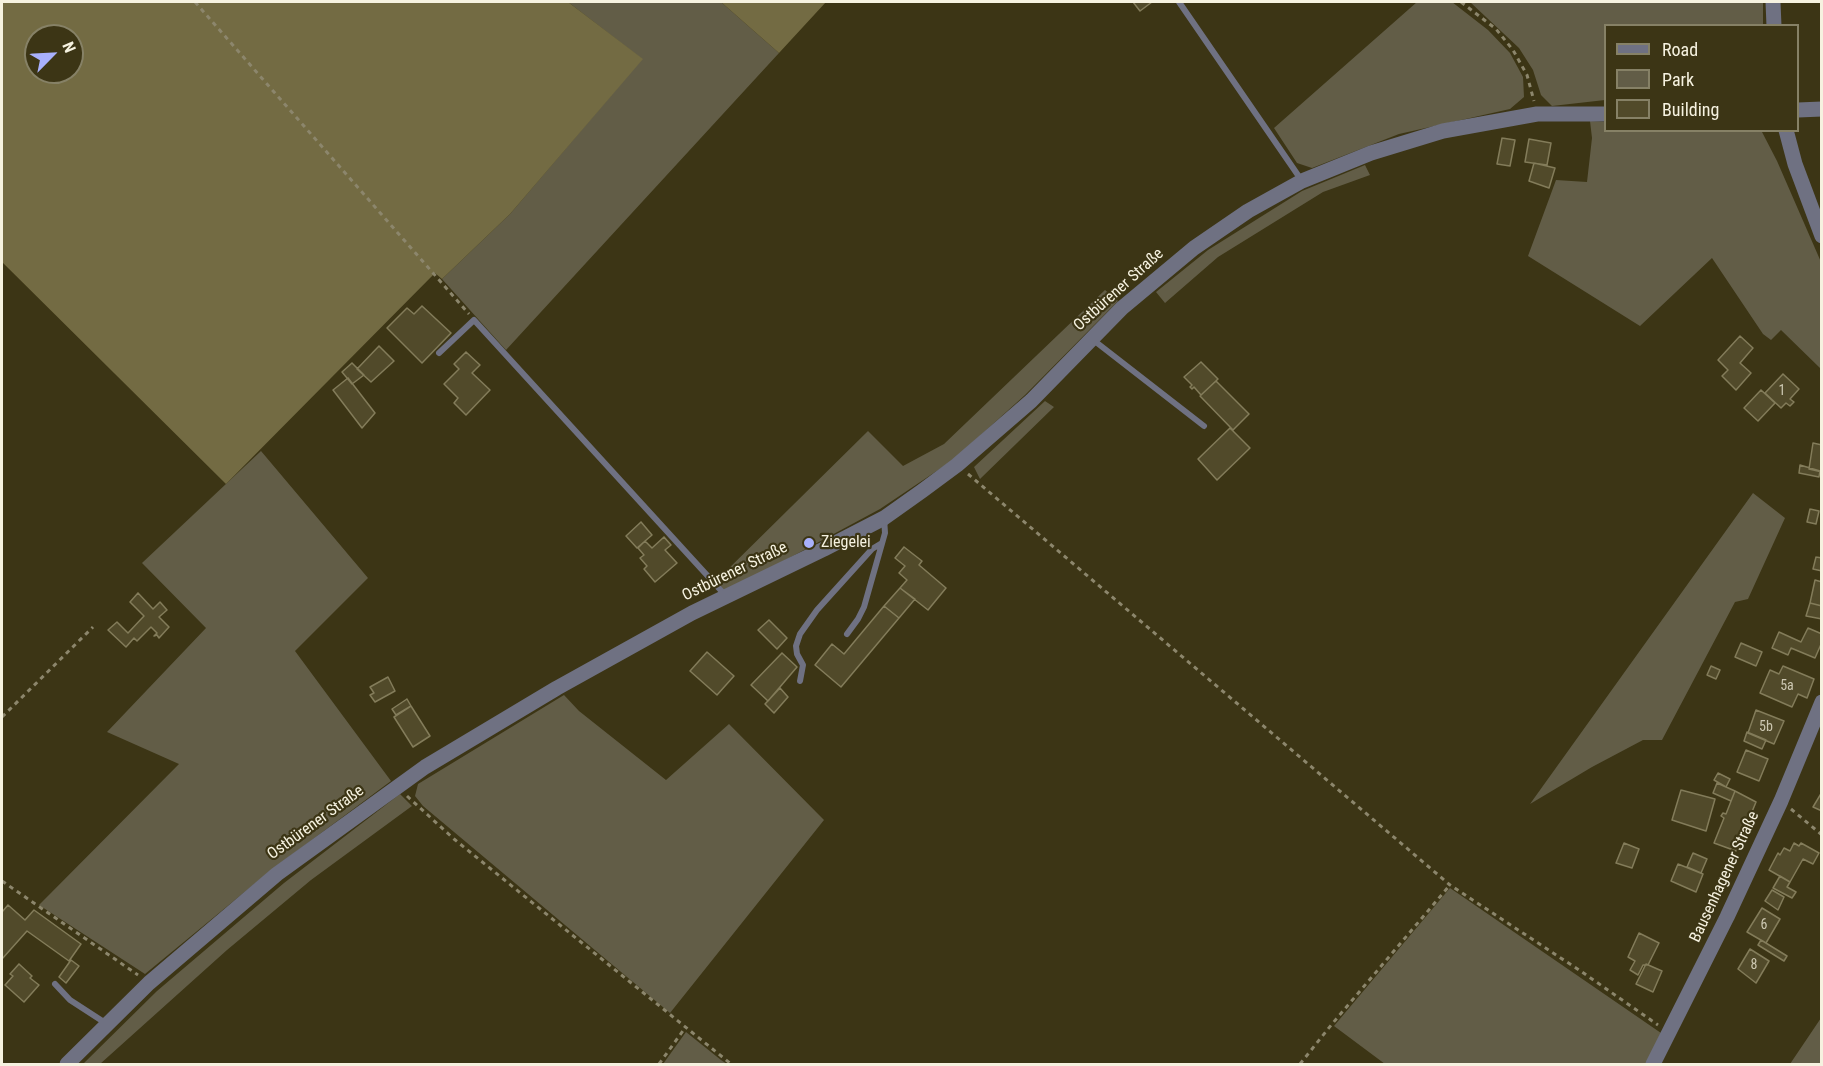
<!DOCTYPE html>
<html>
<head>
<meta charset="utf-8">
<style>
	body { margin:0 }
	#map { position:relative; width:1823px; height:1066px; overflow:hidden; background:#3c3515; font-family:"Roboto Condensed",sans-serif }
	canvas { display:block }
	.frame { position:absolute; inset:0; border:3px solid #f6f2e0; pointer-events:none }
	.legend { position:absolute; left:1604px; top:24px; width:195px; height:108px; box-sizing:border-box; background:#3c3515; border:2px solid #868166; margin:0; padding:8px 10px; list-style:none; font-size:18px; color:#f6f2e0 }
	.legend li { display:flex; align-items:center; gap:12px; height:30px }
	.legend b { width:30px; border:2px solid #868166 }
	.north { position:absolute; left:24px; top:24px; width:60px; height:60px; box-sizing:border-box; background:#3c3515; border:2px solid #868166; border-radius:50%; rotate:66deg; font-size:16px; font-weight:700; line-height:24px; text-align:center; color:#f6f2e0 }
	.north::after { content:''; display:block; margin:auto; width:21px; height:27px; background:#a8b0fc; clip-path:polygon(50% 0,100% 100%,50% 72%,0 100%) }
</style>
</head>
<body>
<div id="map">
<canvas width="1823" height="1066"></canvas>
<div class="frame"></div>
<ul class="legend">
<li><b style="height:8px;background:#6f7182"></b>Road</li>
<li><b style="height:16px;background:#625d47"></b>Park</li>
<li><b style="height:16px;background:#514a2a"></b>Building</li>
</ul>
<div class="north">N</div>
</div>
<script>
const g = document.querySelector('canvas').getContext('2d');
g.lineJoin = 'round';
function fillPath(path, color) { g.fillStyle = color; g.fill(path, 'evenodd'); }
const poly = rows => new Path2D(rows.map(r => 'M' + r).join(''));
function trace(path, color, width, dash) { g.strokeStyle = color; g.lineWidth = width; g.lineCap = dash ? 'butt' : 'round'; g.setLineDash(dash || []); g.stroke(path); }
function write(font, color, halo, rows, align = 'center') {
  g.font = font + ' "Roboto Condensed",sans-serif'; g.lineWidth = 4.5; g.setLineDash([]); g.textBaseline = 'middle'; g.strokeStyle = halo; g.fillStyle = color; for (const [text, x, y, turn = 0] of rows) {
    g.save(); g.translate(x, y); g.rotate((+turn || 0) * Math.PI / 180); g.textAlign = isNaN(turn) ? turn : align; if (halo) g.strokeText(text, 0, 0); g.fillText(text, 0, 0); g.restore();
  }
}
fillPath(poly([
	[568,2,721,2,779,53,506,350,442,279,510,214,642,59],
	[1417,2,1452,2,1488,30,1510,53,1523,77,1524,97,1510,109,1399,134,1312,168,1297,163,1274,128],
	[1470,2,1763,2,1763,25,1606,26,1605,100,1552,106,1541,95,1533,70,1519,48],
	[1590,121,1605,122,1606,130,1758,131,1762,132,1777,161,1821,262,1821,369,1781,330,1771,340,1763,334,1712,258,1640,326,1528,256,1556,180,1587,182,1592,138],
	[1365,165,1370,175,1323,192,1218,257,1165,303,1156,292,1208,250,1302,191],
	[1105,290,1118,301,1025,395,953,460,880,509,726,592,716,581,868,431,903,466,944,444],
	[1045,401,1054,407,980,479,974,467],
	[261,451,368,578,295,651,391,781,270,871,145,974,39,905,179,764,107,732,206,628,142,563],
	[1753,493,1785,518,1748,599,1735,602,1662,740,1643,740,1592,767,1530,804],
	[564,695,579,711,666,780,729,724,824,820,670,1013,423,806,415,796,418,784],
	[400,794,412,806,311,880,227,950,100,1064,83,1064,157,991,284,883],
	[1450,888,1661,1033,1646,1064,1385,1064,1334,1026],
	[1821,1018,1821,1064,1790,1064],
	[686,1032,721,1060,727,1064,663,1064]
]), '#625d47');
fillPath(poly([
	[2,2,568,2,643,59,510,214,442,279,435,273,226,484,2,262],
	[36,36,72,36,72,72,36,72],
	[721,2,826,2,779,53]
]), '#736b43');
const building = poly([
	[1133,2,1152,2,1140,11,1133,2],
	[1502,138,1515,140,1510,166,1497,164,1502,138],
	[1529,139,1551,143,1547,165,1525,162,1529,139],
	[1534,163,1555,168,1549,188,1529,181,1534,163],
	[422,306,451,333,422,363,387,328,407,308,414,314,422,306],
	[1740,336,1753,348,1740,363,1751,373,1736,390,1722,376,1728,370,1718,360,1740,336],
	[379,346,394,361,371,382,357,369,379,346],
	[466,352,480,365,472,373,490,390,466,415,454,403,458,398,444,384,459,369,454,364,466,352],
	[1201,362,1218,379,1201,395,1194,387,1192,389,1190,387,1192,385,1184,377,1201,362],
	[352,363,364,375,352,384,342,372,352,363],
	[1783,374,1799,389,1790,399,1794,402,1790,406,1786,403,1781,408,1765,393,1783,374],
	[348,378,375,413,362,428,333,390,348,378],
	[1216,381,1249,414,1233,430,1200,396,1216,381],
	[1761,390,1775,403,1758,421,1744,408,1761,390],
	[1230,428,1250,448,1217,480,1198,459,1230,428],
	[1813,443,1822,445,1822,472,1809,469,1813,443],
	[1800,465,1820,471,1819,477,1799,473,1800,465],
	[1810,509,1819,511,1816,524,1807,522,1810,509],
	[641,522,652,535,637,548,626,536,641,522],
	[664,537,671,545,665,550,677,563,655,582,644,569,647,566,640,558,644,555,638,548,645,541,652,548,664,537],
	[904,547,922,561,919,565,946,588,928,610,900,588,907,580,899,573,905,566,895,558,904,547],
	[1816,557,1822,558,1822,571,1813,569,1816,557],
	[1815,580,1822,582,1822,606,1810,603,1815,580],
	[900,588,915,599,899,618,884,606,900,588],
	[138,593,153,609,160,602,167,610,159,617,169,627,159,638,157,635,154,636,157,633,151,627,137,641,134,638,126,647,108,630,117,622,128,633,144,616,130,602,138,593],
	[1810,603,1822,606,1822,619,1806,616,1810,603],
	[884,606,899,618,841,687,815,665,832,644,844,654,884,606],
	[769,620,787,638,777,649,758,630,769,620],
	[1808,628,1822,634,1822,642,1815,658,1791,648,1788,655,1772,648,1779,632,1801,642,1808,628],
	[1741,643,1762,652,1756,666,1735,657,1741,643],
	[707,652,734,676,717,695,690,671,707,652],
	[782,653,797,667,768,701,751,685,782,653],
	[1711,666,1720,670,1716,679,1707,675,1711,666],
	[1783,666,1814,679,1807,698,1798,694,1792,707,1760,693,1770,670,1779,674,1783,666],
	[388,677,395,691,375,702,370,695,374,693,370,687,388,677],
	[780,688,788,697,774,713,765,704,780,688],
	[407,699,411,706,396,715,392,709,407,699],
	[411,706,430,736,413,747,394,717,411,706],
	[1756,710,1784,721,1774,744,1748,733,1756,710],
	[1747,732,1766,740,1762,749,1744,741,1747,732],
	[1746,750,1768,759,1759,781,1737,772,1746,750],
	[1718,773,1730,779,1726,787,1714,780,1718,773],
	[1717,783,1735,791,1731,801,1713,793,1717,783],
	[1681,790,1715,799,1706,831,1672,820,1681,790],
	[1735,791,1756,802,1736,851,1714,843,1724,818,1721,816,1723,813,1726,814,1735,791],
	[1822,792,1822,811,1813,807,1822,792],
	[1624,843,1639,849,1632,868,1616,863,1624,843],
	[1794,843,1799,846,1801,843,1819,853,1813,864,1803,859,1790,882,1769,870,1778,853,1780,855,1784,848,1790,851,1794,843],
	[1693,853,1707,859,1701,873,1687,867,1693,853],
	[1678,864,1703,874,1696,892,1671,881,1678,864],
	[1780,876,1790,882,1787,887,1796,892,1792,898,1773,888,1780,876],
	[1772,890,1784,897,1778,910,1765,901,1772,890],
	[8,905,25,920,34,910,81,944,69,961,27,931,2,959,2,912,8,905],
	[1762,908,1780,919,1766,943,1747,932,1762,908],
	[1639,933,1659,943,1648,965,1643,965,1638,975,1630,970,1635,961,1628,957,1639,933],
	[1761,940,1787,956,1784,961,1758,945,1761,940],
	[1750,949,1769,961,1756,983,1738,969,1750,949],
	[71,960,79,966,66,983,59,977,71,960],
	[19,964,32,976,30,978,39,985,24,1002,5,985,13,976,10,974,19,964],
	[1646,964,1662,971,1653,992,1636,984,1646,964]
]);
fillPath(building, '#514a2a');
trace(building, '#837c5a', 1.5);
trace(poly([
	[195,2,469,314],
	[1461,2,1496,29,1513,50,1527,75,1534,101],
	[968,474,1450,885,1582,972,1658,1025],
	[2,717,93,627],
	[407,796,454,839,731,1064],
	[1791,809,1822,835],
	[2,881,138,975],
	[659,1064,685,1028],
	[1300,1064,1332,1024,1450,885]
]), '#8c866c', 3, [4.5, 4.5]);
trace(poly([
	[1179,2,1302,181],
	[1092,339,1204,426],
	[439,353,474,320,726,596],
	[847,634,858,619,864,607,885,533,884,518],
	[800,681,803,665,797,654,796,646,800,634,817,610,872,549,882,543],
	[55,984,70,1000,107,1024]
]), '#6f7182', 6);
trace(poly([
	[1773,2,1774,26],
	[1798,110,1822,109],
	[1786,130,1795,164,1822,236],
	[67,1064,149,983,277,874,425,767,557,688,692,613,824,549,884,518,922,491,957,465,1031,401,1122,308,1194,248,1248,211,1302,181,1371,153,1443,131,1537,114,1606,114],
	[1653,1064,1727,917,1781,801,1822,702]
]), '#6f7182', 15);
for (const [x, y, r, color] of [
	[809,543,6,"#a8b0fc"]
]) { const dot = new Path2D(); dot.arc(x, y, r, 0, 2 * Math.PI); g.fillStyle = color; g.fill(dot); trace(dot, '#3c3515', 2); }
write('14px', '#cdc8b2', null, [
	["1",1782,391],
	["5a",1787,686],
	["5b",1766,727],
	["6",1764,925],
	["8",1754,965]
]);
write('16px', '#f6f2e0', '#3c3515', [
	["Ostbürener Straße",1119,290,-42],
	["Ostbürener Straße",735,572,-26],
	["Ostbürener Straße",316,823,-36],
	["Bausenhagener Straße",1725,877,-65]
]);
write('16px', '#f6f2e0', '#3c3515', [
	["Ziegelei",821,543]
], 'left');
</script>
</body>
</html>
